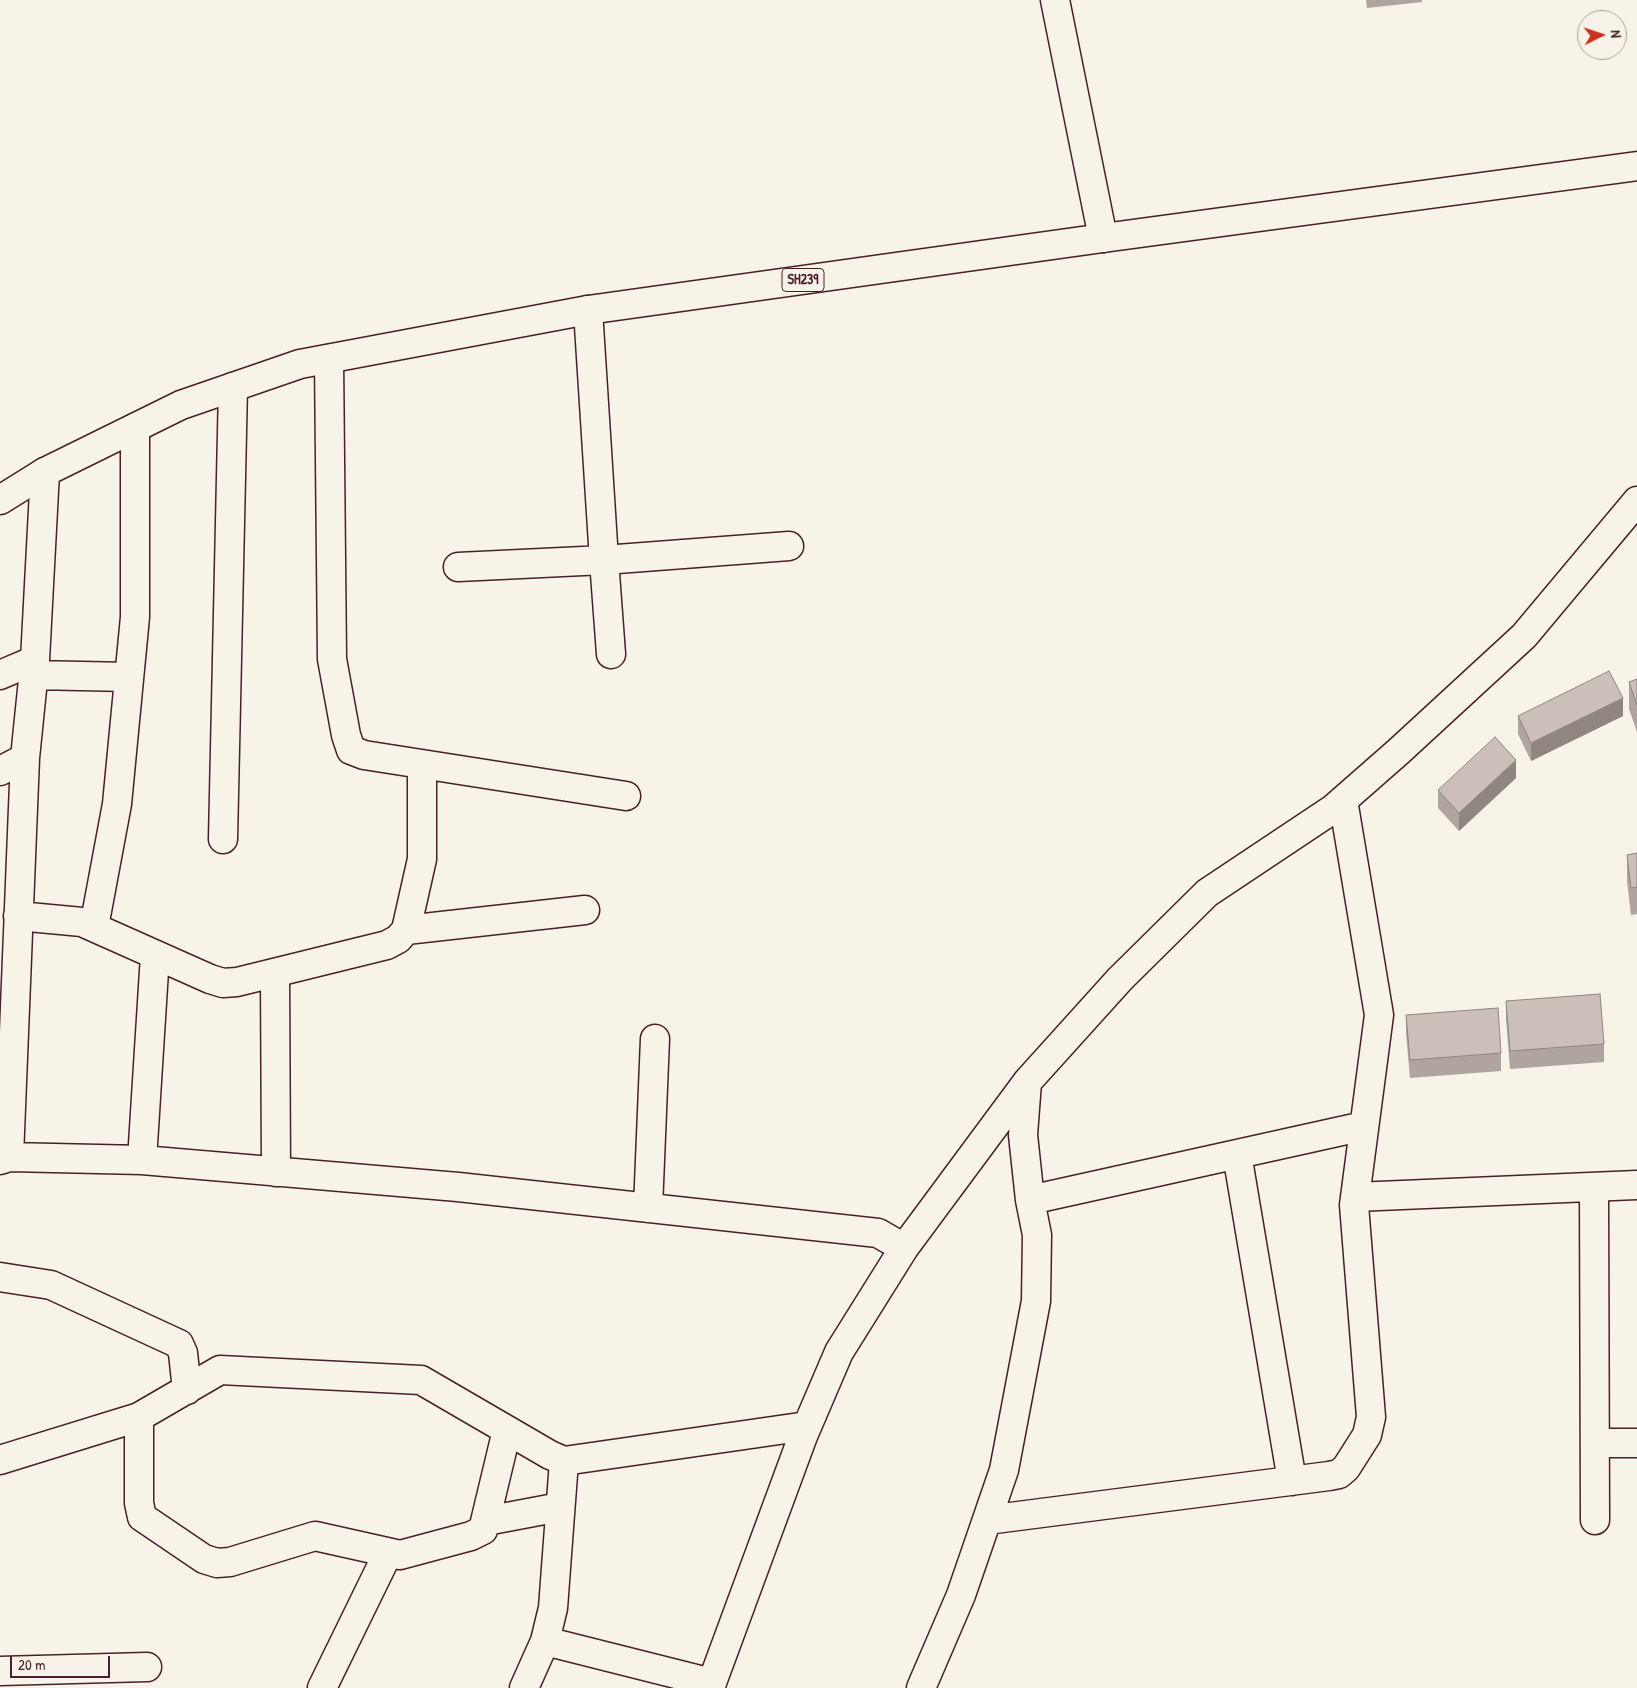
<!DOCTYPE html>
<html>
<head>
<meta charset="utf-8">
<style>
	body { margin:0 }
	#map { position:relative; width:1637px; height:1688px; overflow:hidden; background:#f7f3e8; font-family:"Patrick Hand",sans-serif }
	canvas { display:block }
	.north { position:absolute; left:1577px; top:10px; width:50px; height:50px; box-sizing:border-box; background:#f7f3e8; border:1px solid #b29e9c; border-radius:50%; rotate:86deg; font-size:14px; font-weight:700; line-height:20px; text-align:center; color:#4a1f2b }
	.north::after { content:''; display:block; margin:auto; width:18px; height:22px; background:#c8321e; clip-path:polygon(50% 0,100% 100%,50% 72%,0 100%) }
	.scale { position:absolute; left:10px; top:1656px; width:100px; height:22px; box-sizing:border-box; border:2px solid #4a1f2b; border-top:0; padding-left:6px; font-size:15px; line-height:18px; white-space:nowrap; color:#4a1f2b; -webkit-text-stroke:4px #f7f3e8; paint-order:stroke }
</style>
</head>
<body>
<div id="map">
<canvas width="1637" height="1688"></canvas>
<div class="north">N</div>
<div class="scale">20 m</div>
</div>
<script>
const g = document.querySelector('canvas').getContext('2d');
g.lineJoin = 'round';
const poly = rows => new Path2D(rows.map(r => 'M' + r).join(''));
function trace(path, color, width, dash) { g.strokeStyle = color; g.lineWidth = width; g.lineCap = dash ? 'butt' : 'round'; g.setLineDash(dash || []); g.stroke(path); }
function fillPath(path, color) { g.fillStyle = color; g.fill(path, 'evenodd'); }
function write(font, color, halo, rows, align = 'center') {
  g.font = font + ' "Patrick Hand",sans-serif'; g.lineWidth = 4; g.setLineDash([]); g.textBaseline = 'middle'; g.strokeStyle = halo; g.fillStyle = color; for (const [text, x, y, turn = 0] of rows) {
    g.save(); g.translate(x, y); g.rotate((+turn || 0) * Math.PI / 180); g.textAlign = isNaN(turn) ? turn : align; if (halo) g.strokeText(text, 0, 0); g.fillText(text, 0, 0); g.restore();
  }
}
const minor = poly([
	[1055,0,1103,238],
	[588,310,604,560,611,654],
	[329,359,332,659,346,735,351,750,364,755,626,796],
	[458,567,604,560,789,546],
	[0,675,35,660],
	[33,675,129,677],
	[0,771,25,758],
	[223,839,233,387],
	[18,916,82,922,210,979,223,983,237,982,387,945,398,939,406,930,422,859,422,764],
	[94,927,117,804,135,617,135,428],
	[406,930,585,910],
	[275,973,276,1172],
	[1237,1154,1292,1481],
	[9,1157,25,758,35,660,45,472],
	[0,1160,9,1157,142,1160,458,1187,878,1233,904,1248],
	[142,1160,155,955],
	[1594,1187,1595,1520],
	[1355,1197,1637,1185],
	[1030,1200,1364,1126],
	[648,1208,655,1039],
	[0,1277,51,1285,179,1344,183,1353,187,1390],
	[139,1417,139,1503,142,1517,204,1559,217,1563,230,1562,315,1536,400,1555,471,1536,483,1530,507,1430],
	[1595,1443,1637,1443],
	[0,1460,139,1417,220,1370,421,1380,550,1455,564,1461,807,1426],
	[987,1520,1329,1476,1339,1474,1346,1468,1367,1435,1371,1417,1354,1205,1379,1015,1343,800],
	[486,1521,560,1507],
	[545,1641,712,1683],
	[0,1671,147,1667],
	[322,1688,388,1553],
	[524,1688,545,1641,553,1608,564,1461],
	[710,1688,803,1436,839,1352,904,1248,1027,1082],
	[921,1688,961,1595,1004,1470,1036,1301,1037,1235,1030,1200,1023,1135,1027,1082,1120,979,1207,893,1333,809,1398,752,1524,636,1637,501]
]);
const major = poly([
	[0,500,45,472,181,405,300,364,588,310,1103,238,1637,166]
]);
trace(minor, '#4a1f2b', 31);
trace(major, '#4a1f2b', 31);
trace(minor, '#f7f3e8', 28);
trace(major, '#f7f3e8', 28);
fillPath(poly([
	[1366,0,1422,0,1422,2,1367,8],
	[1637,679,1637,732,1629,709,1629,682],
	[1518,716,1623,716,1531,761,1518,734],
	[1516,778,1459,831,1438,808,1438,790],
	[1637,853,1637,914,1631,915,1627,881,1627,855],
	[1506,1001,1604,1044,1604,1062,1510,1069,1506,1019],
	[1406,1015,1501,1053,1501,1071,1410,1078,1406,1033]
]), '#afa49f');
fillPath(poly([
	[1623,698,1623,716,1531,761,1531,743],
	[1516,760,1516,778,1459,831,1459,813]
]), '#8f8682');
const building = poly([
	[1609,671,1623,698,1531,743,1518,716,1609,671],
	[1637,679,1637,705,1629,682,1637,679],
	[1495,737,1516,760,1459,813,1438,790,1495,737],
	[1637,853,1637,887,1631,888,1627,855,1637,853],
	[1600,994,1604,1044,1510,1051,1506,1001,1600,994],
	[1498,1008,1501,1053,1410,1060,1406,1015,1498,1008]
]);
fillPath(building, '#ccbfb9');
trace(building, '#8f8682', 1);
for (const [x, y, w] of [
	[803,280,42]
]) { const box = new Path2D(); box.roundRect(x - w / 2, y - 11.5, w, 23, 4); g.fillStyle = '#f7f3e8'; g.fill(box); trace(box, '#4a1f2b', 1); }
write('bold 14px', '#4a1f2b', null, [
	["SH239",803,280]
]);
</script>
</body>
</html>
